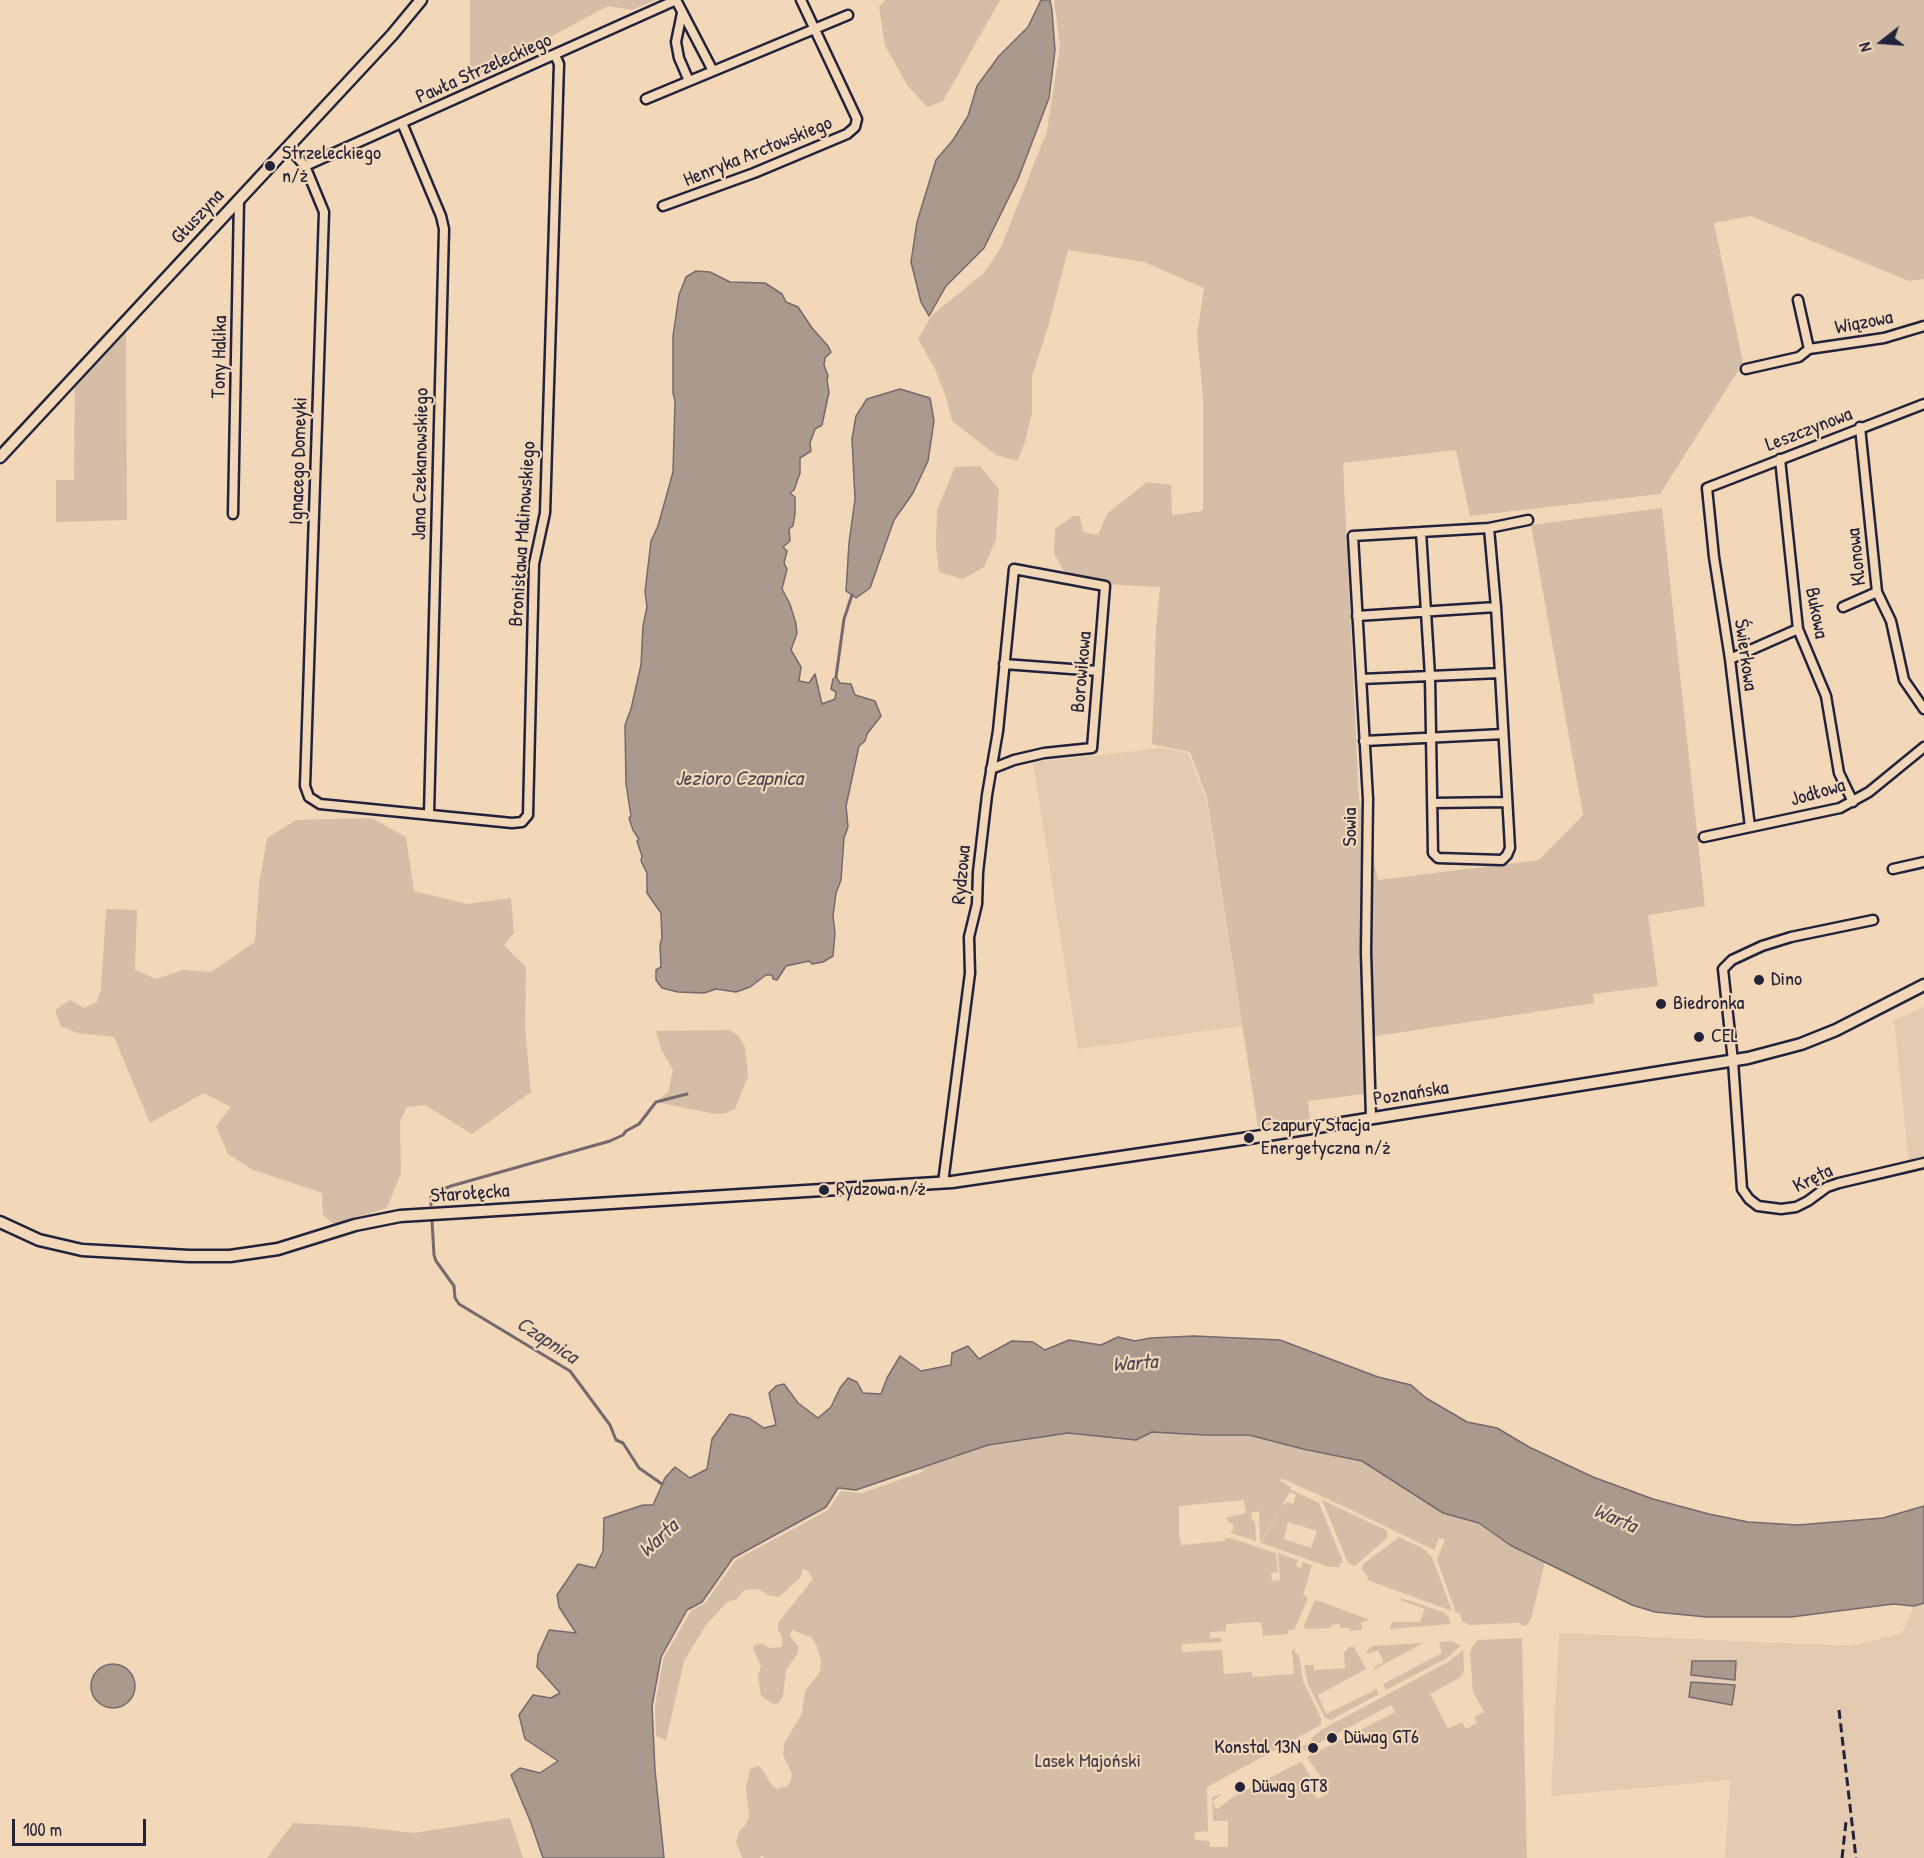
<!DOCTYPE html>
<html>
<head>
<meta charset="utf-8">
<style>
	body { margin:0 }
	#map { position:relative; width:1924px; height:1858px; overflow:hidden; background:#f3d7b9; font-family:"Patrick Hand",sans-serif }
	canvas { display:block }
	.north { position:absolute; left:1852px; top:12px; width:60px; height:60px; -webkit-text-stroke:4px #f3d7b9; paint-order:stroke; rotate:253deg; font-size:16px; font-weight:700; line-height:24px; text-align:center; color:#22223b }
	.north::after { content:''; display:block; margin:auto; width:21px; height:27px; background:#22223b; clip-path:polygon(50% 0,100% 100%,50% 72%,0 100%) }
	.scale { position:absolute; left:12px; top:1819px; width:134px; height:27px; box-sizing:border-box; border:3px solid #22223b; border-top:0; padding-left:8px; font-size:18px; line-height:21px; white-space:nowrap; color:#22223b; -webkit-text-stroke:4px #f3d7b9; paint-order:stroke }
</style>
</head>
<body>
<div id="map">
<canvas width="1924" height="1858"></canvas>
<div class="north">N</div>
<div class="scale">100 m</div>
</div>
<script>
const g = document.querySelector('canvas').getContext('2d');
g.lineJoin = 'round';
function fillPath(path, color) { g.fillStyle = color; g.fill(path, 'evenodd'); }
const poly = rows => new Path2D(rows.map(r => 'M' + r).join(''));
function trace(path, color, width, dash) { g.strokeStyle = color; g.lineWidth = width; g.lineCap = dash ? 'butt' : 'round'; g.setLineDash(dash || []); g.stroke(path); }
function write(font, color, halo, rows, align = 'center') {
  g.font = font + ' "Patrick Hand",sans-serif'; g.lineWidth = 4.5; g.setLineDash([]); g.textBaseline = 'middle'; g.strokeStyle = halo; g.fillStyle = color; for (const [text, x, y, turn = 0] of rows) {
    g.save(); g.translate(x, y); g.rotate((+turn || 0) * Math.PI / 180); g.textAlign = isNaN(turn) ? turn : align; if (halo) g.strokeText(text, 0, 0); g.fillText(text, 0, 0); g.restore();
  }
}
fillPath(poly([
	[1165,748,1188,753,1206,799,1242,1026,1078,1049,1033,762],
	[1924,1007,1924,1159,1909,1164,1894,1020],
	[1924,1603,1924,1858,1725,1858,1730,1780,1551,1796,1559,1633,1852,1646,1902,1633,1914,1606]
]), '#e3cab0');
fillPath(poly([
	[470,0,656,0,632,10,608,6,470,80],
	[885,0,1000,0,943,101,927,107,908,86,885,46,879,7],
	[1054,0,1924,0,1924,279,1909,281,1751,216,1714,223,1743,363,1660,494,1470,516,1456,450,1343,463,1359,799,1378,880,1539,860,1583,815,1531,525,1662,508,1705,906,1648,915,1658,986,1593,994,1594,1003,1370,1037,1372,1093,1308,1101,1310,1119,1258,1127,1207,798,1190,752,1152,744,1156,629,1160,587,1103,584,1067,577,1054,553,1055,529,1073,516,1080,516,1083,532,1098,535,1107,514,1147,482,1171,485,1172,515,1203,511,1203,398,1197,334,1204,288,1144,262,1068,250,1048,327,1032,376,1032,413,1025,442,1017,461,996,455,952,421,946,397,935,369,918,339,932,315,984,273,1001,247,1047,131,1060,46],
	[126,325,127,520,56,522,56,480,74,480,75,384],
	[980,466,999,489,996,539,984,567,963,579,939,572,936,546,937,510,955,467],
	[371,818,406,837,414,891,467,904,511,898,514,933,504,945,526,967,525,1027,531,1092,472,1134,425,1105,407,1107,400,1121,401,1173,387,1208,334,1224,323,1215,322,1193,253,1170,228,1154,216,1126,231,1107,204,1093,150,1123,114,1037,77,1033,61,1026,55,1010,70,1000,84,1008,97,1002,101,989,106,909,137,910,135,970,156,979,183,970,211,972,255,942,259,884,267,838,296,820],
	[729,1030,738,1035,745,1047,748,1076,735,1109,726,1113,715,1114,656,1102,668,1092,673,1070,661,1049,656,1031],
	[1151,1432,1204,1435,1249,1435,1303,1449,1362,1461,1443,1513,1479,1523,1510,1545,1545,1562,1531,1619,1527,1625,1522,1626,1521,1623,1516,1623,1469,1625,1462,1621,1460,1613,1456,1613,1437,1560,1445,1539,1439,1538,1434,1550,1343,1506,1283,1479,1279,1480,1291,1487,1290,1489,1319,1503,1342,1559,1342,1563,1339,1564,1340,1567,1329,1567,1261,1543,1282,1506,1287,1502,1293,1504,1296,1495,1290,1492,1260,1543,1259,1511,1251,1513,1252,1520,1255,1522,1256,1541,1230,1533,1233,1530,1233,1525,1225,1518,1246,1513,1244,1500,1179,1506,1179,1533,1181,1545,1225,1541,1225,1538,1231,1538,1276,1553,1278,1572,1271,1573,1272,1581,1280,1580,1278,1553,1298,1560,1296,1566,1301,1568,1303,1562,1312,1565,1303,1595,1307,1597,1307,1601,1294,1630,1288,1630,1288,1634,1263,1636,1262,1626,1260,1622,1226,1624,1226,1631,1210,1632,1210,1638,1222,1638,1222,1642,1182,1644,1182,1652,1222,1650,1224,1674,1252,1672,1252,1677,1294,1674,1292,1650,1295,1650,1295,1653,1299,1655,1303,1681,1321,1718,1321,1725,1207,1787,1208,1833,1205,1831,1194,1833,1195,1840,1209,1841,1210,1847,1228,1847,1228,1821,1213,1821,1212,1797,1223,1794,1213,1800,1214,1806,1218,1809,1233,1797,1300,1762,1303,1764,1311,1778,1304,1782,1307,1789,1310,1788,1317,1799,1329,1793,1319,1774,1307,1757,1395,1712,1391,1705,1304,1751,1302,1747,1304,1746,1312,1740,1312,1738,1321,1730,1448,1662,1463,1650,1464,1668,1463,1674,1459,1678,1430,1694,1448,1729,1462,1722,1466,1729,1477,1723,1474,1717,1484,1712,1473,1692,1470,1653,1472,1647,1478,1640,1522,1638,1527,1858,764,1858,762,1855,760,1858,742,1858,736,1842,739,1832,746,1824,749,1816,746,1788,750,1769,758,1766,762,1769,769,1781,776,1789,787,1786,791,1781,792,1774,783,1755,784,1744,802,1713,805,1691,820,1672,821,1661,817,1646,811,1637,792,1630,790,1636,798,1646,798,1653,786,1670,783,1696,779,1703,773,1704,761,1696,758,1676,761,1666,753,1648,755,1645,763,1644,769,1648,782,1647,782,1636,778,1630,778,1623,813,1579,808,1571,803,1569,800,1578,779,1597,768,1595,758,1589,744,1590,737,1599,727,1602,706,1625,684,1661,666,1740,656,1736,655,1706,663,1659,691,1611,705,1603,736,1560,828,1510,841,1491,862,1493,925,1471,918,1470,988,1445,1069,1433,1136,1440],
	[1288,1522,1317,1531,1311,1548,1284,1539],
	[1322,1500,1386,1530,1388,1537,1355,1566,1348,1563],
	[1399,1537,1424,1549,1432,1557,1452,1611,1367,1580,1368,1577,1362,1570,1363,1564],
	[1401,1598,1443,1612,1449,1617,1450,1624,1390,1629,1392,1622,1420,1622,1425,1609,1401,1600],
	[1315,1600,1319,1601,1370,1620,1361,1622,1362,1630,1350,1631,1350,1628,1340,1628,1340,1624,1331,1625,1331,1628,1305,1629,1304,1625],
	[1452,1641,1460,1646,1447,1658,1386,1690,1383,1684,1442,1653,1439,1642],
	[1423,1643,1375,1669,1374,1667,1384,1662,1378,1650,1368,1654,1366,1653,1369,1648,1373,1646],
	[1349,1647,1354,1647,1366,1669,1318,1695,1326,1714,1373,1691,1376,1688,1379,1694,1331,1720,1325,1718,1308,1684,1304,1665,1314,1665,1314,1670,1345,1668,1344,1653],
	[510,1818,523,1858,267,1858,293,1823,351,1826,414,1833]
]), '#d5bda7');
const water = poly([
	[1041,0,1050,0,1052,11,1055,50,1049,98,1018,179,984,248,946,286,929,316,921,302,911,262,917,222,936,160,953,140,968,116,977,86,999,56,1028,27,1041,0],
	[696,271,710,272,730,282,765,283,782,294,786,302,798,307,812,328,828,346,831,352,825,358,824,365,828,376,827,380,829,392,822,425,815,429,810,443,811,451,800,458,800,473,794,490,790,493,795,497,795,514,793,526,789,529,790,541,783,547,787,551,784,563,787,569,782,589,790,604,796,624,797,633,791,650,801,667,799,681,809,683,815,674,822,704,835,699,836,692,831,689,833,679,836,677,840,683,851,684,855,695,875,701,881,716,867,734,865,741,859,746,846,806,848,827,844,838,841,880,836,893,833,916,835,933,833,956,823,962,812,964,809,961,786,966,777,980,773,979,772,975,766,975,750,987,736,992,716,989,704,993,678,992,662,988,656,980,656,970,661,967,660,945,662,938,661,913,647,893,647,873,641,861,642,856,637,841,639,839,633,830,629,818,631,816,626,784,625,725,631,709,641,665,643,626,647,607,645,592,651,541,658,526,673,472,675,401,673,393,673,336,679,295,686,277,696,271],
	[900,389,930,398,934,421,928,461,913,493,894,520,870,588,856,598,846,591,849,543,855,499,852,439,856,416,867,399,900,389],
	[1194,1336,1280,1340,1378,1377,1411,1385,1426,1398,1467,1422,1497,1428,1529,1447,1593,1477,1653,1499,1709,1514,1748,1522,1798,1525,1883,1518,1924,1506,1924,1603,1914,1606,1893,1604,1791,1617,1707,1617,1655,1612,1632,1605,1510,1545,1479,1523,1443,1513,1362,1461,1303,1449,1249,1435,1204,1435,1152,1432,1136,1440,1068,1433,988,1445,856,1490,838,1488,826,1507,733,1558,702,1602,687,1610,661,1657,652,1706,655,1770,664,1858,543,1858,531,1823,511,1775,520,1768,540,1773,558,1761,525,1739,519,1715,533,1695,551,1698,560,1693,537,1667,538,1655,549,1630,576,1633,559,1607,557,1595,578,1564,595,1568,603,1551,604,1518,643,1505,653,1505,665,1478,675,1467,690,1478,707,1469,712,1439,730,1414,749,1418,764,1428,776,1425,769,1393,776,1386,784,1384,798,1403,818,1418,831,1407,840,1388,848,1378,857,1382,863,1393,881,1394,887,1378,900,1356,921,1371,951,1365,952,1353,968,1346,979,1359,1012,1341,1033,1342,1045,1350,1069,1340,1101,1345,1118,1337,1135,1341,1151,1338,1194,1336],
	[1692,1661,1736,1661,1735,1680,1691,1675,1692,1661],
	'91 1686a22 22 0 1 1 44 0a22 22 0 1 1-44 0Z',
	[1691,1682,1735,1685,1732,1705,1689,1697,1691,1682]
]);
fillPath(water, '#ab998e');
trace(water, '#74696d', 1.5);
trace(poly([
	[836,677,844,619,852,595],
	[431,1205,431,1197,433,1193,451,1186,610,1141,623,1135,626,1131,639,1124,656,1102,687,1094],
	[432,1221,434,1255,436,1261,454,1286,455,1298,459,1304,570,1371,610,1425,616,1440,623,1443,639,1468,662,1484]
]), '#74696d', 3);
const minor = poly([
	[676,0,713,71],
	[682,13,676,42,679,58,689,81],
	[646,99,848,15],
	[402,123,441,216,444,229,429,814],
	[288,147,305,166,324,212,305,786,309,797,320,804,512,823,522,822,528,815,534,564,545,513,559,64,555,55],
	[305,166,676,0],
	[663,206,754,173,847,134,855,127,857,119,801,0],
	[1798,300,1809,349,1884,338,1924,326],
	[1746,369,1799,357,1809,349],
	[1860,427,1877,592,1891,621,1904,680,1924,709],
	[1780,459,1798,629,1826,696,1839,773,1853,802],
	[233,514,239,200],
	[1489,528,1496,607],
	[1421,532,1430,676,1433,853,1438,858,1502,860,1507,855,1510,848,1500,673],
	[1843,607,1877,592],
	[1357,616,1496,607,1500,673,1361,679],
	[1730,659,1798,629],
	[1004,664,1098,671],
	[1364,741,1503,734],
	[1432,803,1507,802],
	[1750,827,1730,659,1714,557,1707,488,1924,404],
	[1704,837,1840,808,1869,792,1924,747],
	[1893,869,1924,862],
	[1873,920,1791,937,1762,946,1732,960,1723,969,1733,1061,1742,1189,1749,1199,1758,1206,1781,1209,1796,1207,1808,1201,1827,1187,1839,1183,1924,1163],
	[1371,1118,1366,952,1368,799,1353,536,1489,528,1528,520],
	[943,1183,970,973,969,937,977,904,978,872,987,795,998,731,1014,569,1105,586,1092,748,1044,753,1014,760,991,769]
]);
const tertiary = poly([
	[0,457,392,35,421,0],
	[0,1222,39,1240,82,1250,189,1256,230,1256,278,1249,355,1225,400,1216,952,1182,1249,1138,1748,1058,1801,1044,1836,1030,1924,985]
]);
trace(minor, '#22223b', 13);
trace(tertiary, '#22223b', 15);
trace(minor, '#f3d7b9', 8);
trace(tertiary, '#f3d7b9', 10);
trace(poly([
	[1839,1710,1856,1858],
	[1842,1858,1846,1822]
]), '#22223b', 3, [9, 4.5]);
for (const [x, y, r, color] of [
	[270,166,6,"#22223b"],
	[1759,980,6,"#22223b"],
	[1661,1004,6,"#22223b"],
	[1699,1037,6,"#22223b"],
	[1249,1138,6,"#22223b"],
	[824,1190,6,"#22223b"],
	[1332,1738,6,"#22223b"],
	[1313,1748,6,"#22223b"],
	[1240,1787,6,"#22223b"]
]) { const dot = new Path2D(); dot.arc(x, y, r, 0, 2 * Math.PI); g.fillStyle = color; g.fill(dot); trace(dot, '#f3d7b9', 2); }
write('20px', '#22223b', '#f3d7b9', [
	["Pawła Strzeleckiego",484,69,-24],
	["Henryka Arctowskiego",758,152,-22],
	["Głuszyna",198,217,-47],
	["Wiązowa",1864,323,-11],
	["Tony Halika",220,357,-89],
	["Leszczynowa",1809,430,-21],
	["Ignacego Domeyki",299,461,-88],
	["Jana Czekanowskiego",421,464,-89],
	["Bronisława Malinowskiego",523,534,-86],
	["Klonowa",1857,557,-96],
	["Bukowa",1816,613,79],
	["Świerkowa",1745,655,82],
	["Borowikowa",1082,672,-85],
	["Jodłowa",1818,793,-16],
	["Sowia",1351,827,-90],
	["Rydzowa",962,875,-85],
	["Poznańska",1411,1094,-9],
	["Kręta",1813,1179,-26],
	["Starołęcka",470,1194,-4]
]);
write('20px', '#22223b', '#f3d7b9', [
	["Strzeleckiego",282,154],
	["n/ż",282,177],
	["Dino",1771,980],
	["Biedronka",1673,1004],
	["CEL",1711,1037],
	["Czapury Stacja",1261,1126],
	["Energetyczna n/ż",1261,1149],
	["Rydzowa n/ż",836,1190],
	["Düwag GT6",1344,1738],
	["Konstal 13N",1301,1748,"right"],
	["Düwag GT8",1252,1787]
], 'left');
write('20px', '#464151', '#f3d7b9', [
	["Lasek Majoński",1088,1762]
]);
write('italic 21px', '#4b4654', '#f3d7b9', [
	["Jezioro Czapnica",739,779],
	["Czapnica",547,1341,33],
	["Warta",1135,1364,-4],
	["Warta",1615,1519,23],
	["Warta",659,1539,-43]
]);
</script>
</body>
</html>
